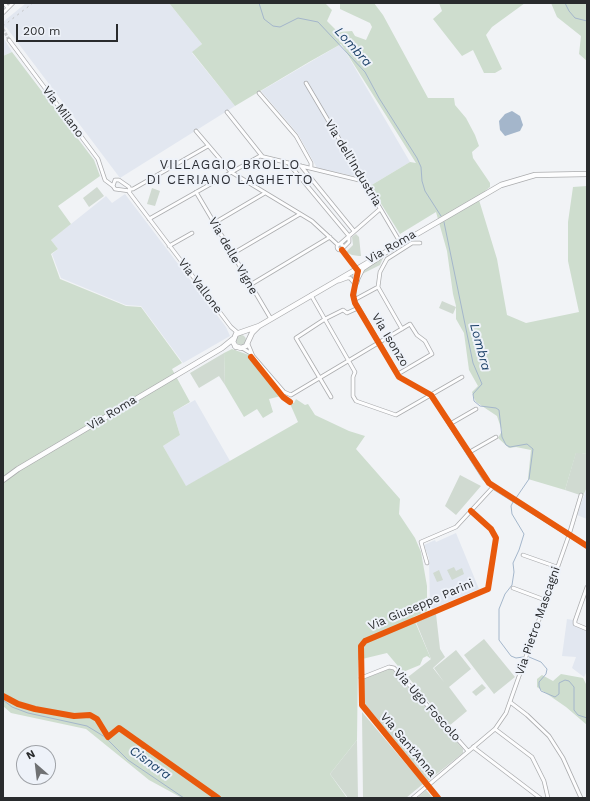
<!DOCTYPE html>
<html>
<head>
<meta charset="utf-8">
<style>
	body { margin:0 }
	#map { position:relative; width:590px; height:801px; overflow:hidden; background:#f1f3f6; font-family:"Work Sans",sans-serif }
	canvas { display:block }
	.frame { position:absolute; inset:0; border:4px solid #292b2d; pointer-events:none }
	.north { position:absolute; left:16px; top:745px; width:40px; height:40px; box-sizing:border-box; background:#eef2f9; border:1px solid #9fa2a7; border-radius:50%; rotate:332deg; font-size:11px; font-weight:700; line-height:16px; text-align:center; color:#292b2d }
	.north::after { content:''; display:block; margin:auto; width:14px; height:18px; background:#6f7173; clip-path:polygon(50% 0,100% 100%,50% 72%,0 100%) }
	.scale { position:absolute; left:16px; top:24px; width:102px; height:18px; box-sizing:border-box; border:2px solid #292b2d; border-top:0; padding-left:5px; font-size:12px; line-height:14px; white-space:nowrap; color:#292b2d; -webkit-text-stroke:3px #eef2f9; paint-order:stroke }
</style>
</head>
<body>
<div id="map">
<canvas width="590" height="801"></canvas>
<div class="frame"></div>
<div class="north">N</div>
<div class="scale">200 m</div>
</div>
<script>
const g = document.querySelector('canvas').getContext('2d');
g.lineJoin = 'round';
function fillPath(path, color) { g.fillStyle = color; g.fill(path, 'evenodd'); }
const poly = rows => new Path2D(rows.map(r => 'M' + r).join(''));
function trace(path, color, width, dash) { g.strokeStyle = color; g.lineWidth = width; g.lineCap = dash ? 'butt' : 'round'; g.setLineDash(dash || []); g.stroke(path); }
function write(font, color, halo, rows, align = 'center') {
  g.font = font + ' "Work Sans",sans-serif'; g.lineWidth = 4; g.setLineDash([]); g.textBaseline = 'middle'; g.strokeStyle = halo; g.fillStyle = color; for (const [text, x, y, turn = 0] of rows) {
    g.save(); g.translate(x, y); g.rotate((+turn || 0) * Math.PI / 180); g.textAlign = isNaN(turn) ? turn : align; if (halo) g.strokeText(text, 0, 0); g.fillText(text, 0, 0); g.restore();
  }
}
fillPath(poly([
	[26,3,169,3,202,44,192,53,235,106,120,178,6,27,3,29,3,22],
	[3,37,12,52,3,56],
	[341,44,410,162,370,186,360,172,354,176,317,168,298,134,261,91],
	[125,194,226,327,230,336,183,363,141,306,126,305,61,278,52,254,58,249,51,240,106,196,112,203],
	[195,400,230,461,186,487,163,446,180,435,173,412],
	[587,487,587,519,577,515],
	[456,533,479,589,430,610,429,558,424,545,435,540,436,542],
	[567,619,573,620,575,626,587,631,587,671,584,677,572,668,576,657,562,656]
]), '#e2e7f0');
fillPath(poly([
	[97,187,104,196,89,207,83,198],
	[152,188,160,191,155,206,147,204],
	[356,234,359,237,361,256,359,256,352,255,346,252,353,245,352,237],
	[383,258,380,265,362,274,367,267],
	[442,301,456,307,453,314,439,308],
	'236 340a5 5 0 1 1 10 0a5 5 0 1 1-10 0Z',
	[224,353,225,385,219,376,199,388,190,373],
	[576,452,587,454,587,487,583,496,565,490],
	[460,475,481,486,456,515,445,506],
	[454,567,456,571,462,568,464,574,452,580,447,570],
	[439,570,443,580,437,582,433,573],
	[436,614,440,649,445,657,433,668,444,682,434,668,456,650,471,669,449,687,467,711,449,726,408,677,431,659,416,622],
	[484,639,515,677,494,694,464,655],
	[391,668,463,749,463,753,428,781,426,781,364,707,363,679],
	[482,684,486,688,476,696,472,692],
	[362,712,423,784,406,798,363,798],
	[357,740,358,798,348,798,330,774],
	[426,790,433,798,417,798]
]), '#d0dad1');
fillPath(poly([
	[169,3,325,3,332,10,327,21,338,32,352,31,355,36,366,40,372,27,370,23,340,9,340,3,374,3,383,15,428,98,454,98,455,105,466,118,475,135,479,146,472,152,473,158,490,183,490,187,485,191,486,196,479,200,497,259,507,315,526,323,579,312,568,261,568,222,573,187,587,186,587,454,576,453,565,490,528,479,531,450,516,447,509,448,498,438,502,431,497,416,476,402,474,398,472,392,478,386,469,370,464,333,456,319,456,306,453,294,447,251,436,212,400,234,370,186,410,162,416,163,341,44,309,62,235,106,192,52,202,44],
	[439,3,525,3,492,27,486,35,502,69,495,73,484,73,473,50,462,56,433,19,442,11],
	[551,3,587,3,587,61,579,54,581,36,557,17],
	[12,52,94,160,100,176,58,206,71,224,51,240,58,249,51,254,60,279,126,306,141,307,182,363,172,369,190,402,173,412,180,435,163,446,186,486,298,422,291,406,291,403,294,403,296,399,305,405,308,404,315,415,349,431,365,436,356,449,400,499,399,514,415,538,421,552,427,586,427,611,413,617,431,659,427,656,423,658,420,665,403,672,387,653,358,660,357,740,330,774,347,798,182,798,149,780,86,729,11,713,3,706,3,56],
	[232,349,249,355,281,396,269,399,273,412,263,418,257,409,244,417,225,385,224,353],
	[561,674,583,678,587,686,587,725,566,707,537,687,537,679,542,675,553,681]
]), '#ceddce');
fillPath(poly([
	[512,111,520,116,523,125,520,131,505,136,500,130,499,121,505,114]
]), '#a4b6cb');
trace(poly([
	[259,3,264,19,273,26,280,27,298,18,318,22,365,72,379,98,417,158,421,167,422,181,425,191,441,216],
	[565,3,569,11,575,18,587,21],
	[444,222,473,363,482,384,473,394,474,401,480,406,496,408,499,410,502,437,506,445,510,447,527,444,533,449,529,479,516,498],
	[513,502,511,506,512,514,524,534,519,550,513,563,514,572,512,585,505,594,499,609,499,640,511,656,516,658,523,657],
	[529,657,541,662,547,669,546,674,539,682,539,686,541,691,555,697,559,694,559,683,565,680,569,681,574,687,574,710,578,715,587,718],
	[3,700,12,707,28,713,87,726,105,737],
	[107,739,128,760,184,798]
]), '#a4b6cb', 1);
trace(poly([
	[3,29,9,40]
]), '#c9cbce', 3, [3, 1.5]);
const street = poly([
	[4,3,8,8],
	[3,13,13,3],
	[9,40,98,159,105,180,113,186],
	[306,83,400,242],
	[259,93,296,136,311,163,311,168],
	[227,112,262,156],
	[196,131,231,172,312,221,338,245],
	[289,164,349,236],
	[301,166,354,231],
	[115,180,119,180,129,187,130,191,115,189,113,186,115,180],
	[130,189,133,189,208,146],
	[129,192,231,327,238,333],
	[196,192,271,319],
	[149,219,260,156,363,181],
	[214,223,265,193],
	'337 247a3 3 0 1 1 6 0a3 3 0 1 1-6 0Z',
	[340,244,380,209],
	[169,246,192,233],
	[344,247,349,242,349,236],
	[342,250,358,271,358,276],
	[232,254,300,214],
	[355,270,354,300,399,377,431,395,484,478,493,487,587,546],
	[339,281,347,278,350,278,355,284],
	[357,281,363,269,381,257,383,253],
	[250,285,330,237],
	[311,295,355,372,353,377,353,396,356,401,396,415,462,377],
	[354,300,378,287],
	[402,329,378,287,380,272,387,259,412,243,420,243],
	[248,344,253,356,284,392,291,395,410,324,417,335,425,341,432,354,398,374],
	[242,348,252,354],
	[331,397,296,338,325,319,343,310,347,313,358,308],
	[450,424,476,409],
	[468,453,496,437],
	[523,555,557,567],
	[427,563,421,542,456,527,493,487],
	[587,587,575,621,575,624,587,629],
	[513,588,545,600],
	[361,678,389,667,394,668,468,751],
	[510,702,527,715,549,736,563,758,581,798],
	[495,729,532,757,544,781,548,798],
	[473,747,540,798],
	[413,798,495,729,506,713,569,535,581,495],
	[438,798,362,705,361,646,365,641,488,589,496,538,491,529,471,511]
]);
const secondary = poly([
	[356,283,357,281]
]);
const primary = poly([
	[235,346,241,348,246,346,252,333,258,327],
	[236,347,233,342,236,334,259,326,501,185,535,175,587,174],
	[3,480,18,469,222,348,233,339]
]);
trace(street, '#abacae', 4.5);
trace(secondary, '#abacae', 5.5);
trace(primary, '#abacae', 6);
trace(street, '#fdfdfe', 3);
trace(secondary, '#fdfdfe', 4);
trace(primary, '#fdfdfe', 4.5);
trace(poly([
	[3,26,33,3]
]), '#c1c2c2', 1, [2, 4]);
trace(poly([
	[342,250,358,271,353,295,355,303,399,377,431,395,489,483,587,546],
	[251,357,283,397,290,402],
	[3,696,18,704,35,709,74,716,90,715,97,719,108,737,119,728,218,798],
	[438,798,362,705,361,646,365,641,488,589,496,538,491,529,471,511]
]), '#e8590c', 6);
write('12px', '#292b2d', '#eef2f9', [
	["Via Milano",63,112,53],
	["Via dell'Industria",353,163,59],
	["Via Roma",391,247,-30],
	["Via delle Vigne",233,256,60],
	["Via Vallone",200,286,53],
	["Via Isonzo",390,340,59],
	["Via Roma",112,413,-31],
	["Via Giuseppe Parini",421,605,-23],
	["Via Pietro Mascagni",538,621,-71],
	["Via Ugo Foscolo",427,705,48],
	["Via Sant'Anna",408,745,50]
]);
write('italic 13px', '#1c4168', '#eef2f9', [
	["Lombra",353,47,48],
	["Lombra",480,347,75],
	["Cisnara",150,763,36]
]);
g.letterSpacing = '1px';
write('13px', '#2c2e34', '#eef2f9', [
	["VILLAGGIO BROLLO",230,165],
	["DI CERIANO LAGHETTO",230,180]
]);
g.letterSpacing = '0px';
</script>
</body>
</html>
